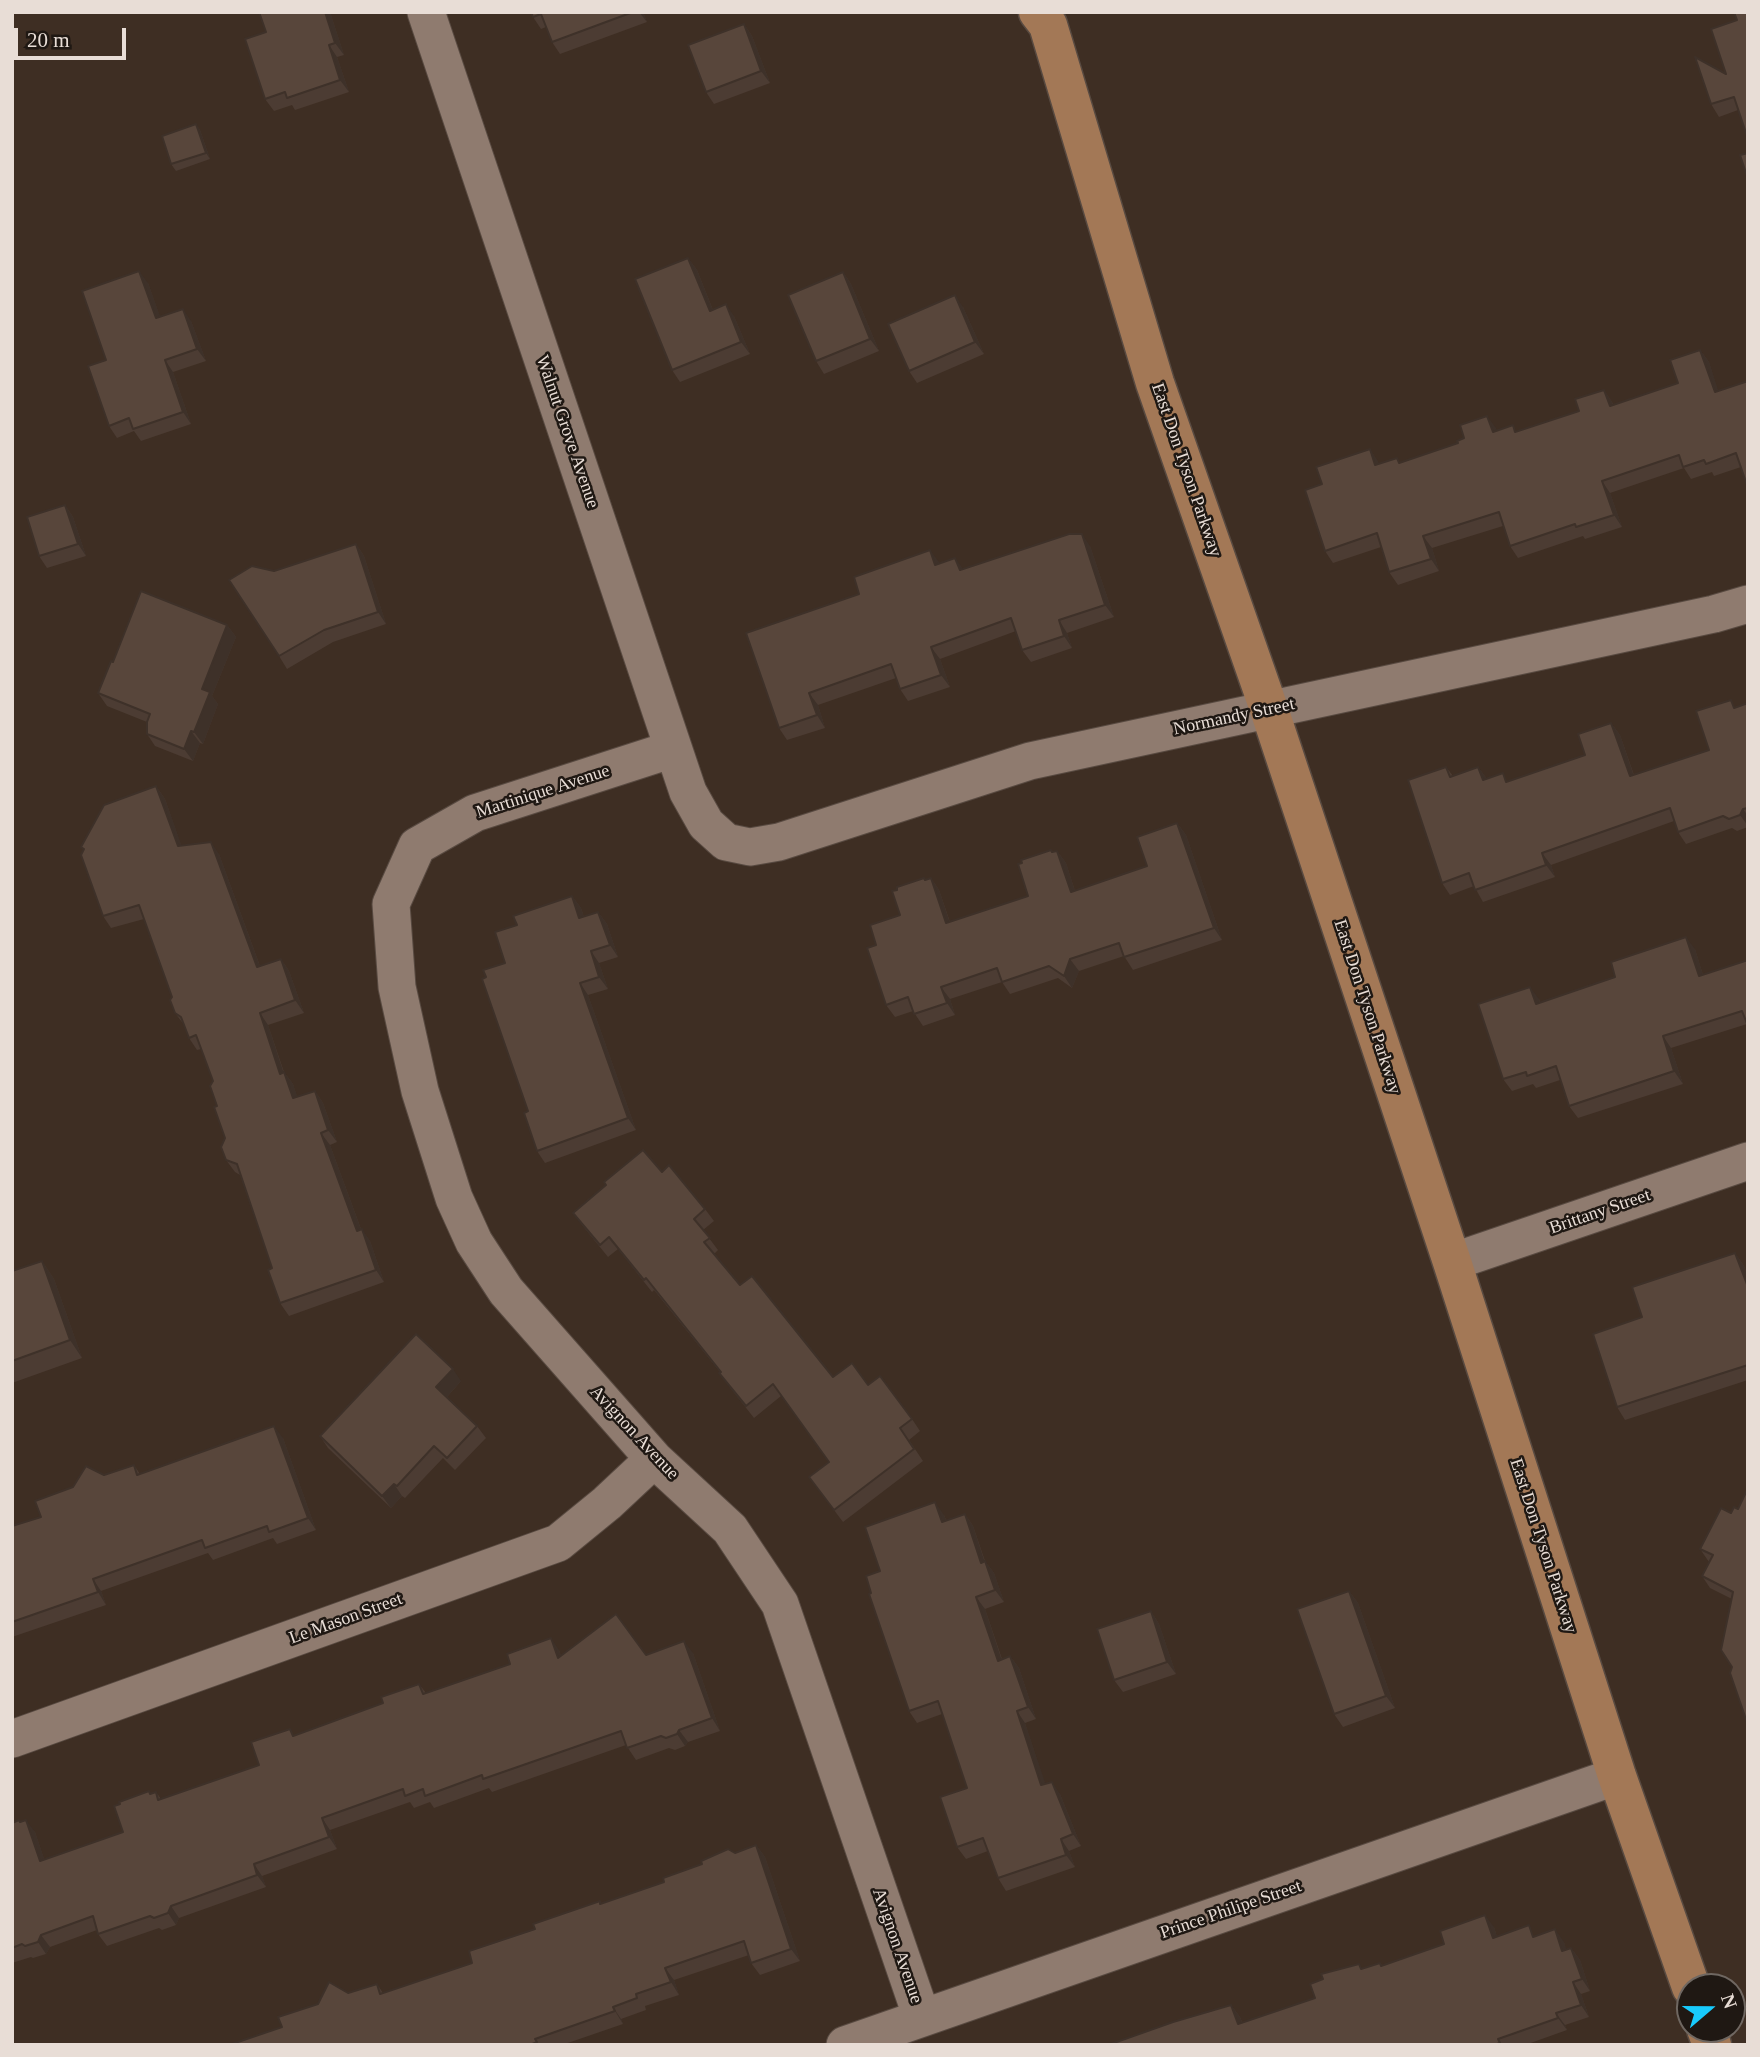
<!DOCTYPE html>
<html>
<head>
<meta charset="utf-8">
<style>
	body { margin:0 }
	#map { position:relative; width:1760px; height:2057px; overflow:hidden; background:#3e2e23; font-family:Georgia,serif }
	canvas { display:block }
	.frame { position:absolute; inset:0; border:14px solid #e8ddd6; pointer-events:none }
	.north { position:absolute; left:1676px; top:1973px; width:70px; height:70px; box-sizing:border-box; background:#1f1813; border:2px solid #6f6761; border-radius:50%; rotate:70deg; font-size:19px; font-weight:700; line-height:28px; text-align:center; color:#e8ddd6 }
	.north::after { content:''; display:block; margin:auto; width:24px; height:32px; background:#18cafc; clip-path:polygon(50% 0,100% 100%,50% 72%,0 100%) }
	.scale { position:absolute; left:14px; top:28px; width:112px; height:32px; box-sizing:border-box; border:4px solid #e8ddd6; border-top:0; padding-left:9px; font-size:21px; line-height:24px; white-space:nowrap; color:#e8ddd6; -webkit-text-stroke:5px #1f1813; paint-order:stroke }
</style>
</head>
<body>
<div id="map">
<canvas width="1760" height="2057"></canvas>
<div class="frame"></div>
<div class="north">N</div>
<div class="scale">20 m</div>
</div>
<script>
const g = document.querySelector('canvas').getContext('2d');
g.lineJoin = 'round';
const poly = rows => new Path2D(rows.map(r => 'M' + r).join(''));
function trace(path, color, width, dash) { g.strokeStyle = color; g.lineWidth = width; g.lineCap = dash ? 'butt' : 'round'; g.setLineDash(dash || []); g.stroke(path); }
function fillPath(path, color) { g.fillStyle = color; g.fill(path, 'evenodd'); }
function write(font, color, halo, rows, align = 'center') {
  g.font = font + ' Georgia,serif'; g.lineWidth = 5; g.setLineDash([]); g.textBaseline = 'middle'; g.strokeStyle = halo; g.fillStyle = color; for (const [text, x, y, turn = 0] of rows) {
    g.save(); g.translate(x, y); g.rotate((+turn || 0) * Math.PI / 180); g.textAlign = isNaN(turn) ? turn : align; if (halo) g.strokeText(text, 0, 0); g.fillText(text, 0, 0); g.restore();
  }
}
const minor = poly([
	[426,12,688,792,706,824,726,842,750,847,779,842,1030,761,1714,614,1748,604],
	[673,749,475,813,417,846,391,904,397,987,420,1091,454,1198,474,1242,506,1291,654,1459,730,1529,780,1604,922,2018],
	[1452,1262,1748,1161],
	[12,1739,558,1543,607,1503,654,1459],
	[845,2045,1617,1776]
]);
const secondary = poly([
	[1038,12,1048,25,1155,383,1269,709,1452,1262,1617,1776,1691,1987],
	[1706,2029,1712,2045]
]);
trace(minor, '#584a41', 39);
trace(secondary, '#584a41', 41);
trace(minor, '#8f7b6f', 37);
trace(secondary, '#a37856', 38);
fillPath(poly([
	[259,12,330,12,344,55,337,57,349,92,295,110,292,105,274,111,265,99,266,32],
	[531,12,643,12,647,22,560,54,552,42,546,27,541,29,533,17],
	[1748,12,1738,110,1719,117,1711,104,1726,74,1737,20],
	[744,24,752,36,770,83,714,104,706,92],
	[196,124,200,130,210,159,176,171,171,164],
	[688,258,697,270,713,310,734,316,750,354,680,382,672,370],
	[843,272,851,284,879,351,824,374,816,361],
	[148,283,160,317,191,321,206,361,173,372,191,424,141,441,134,431,117,438,109,426,106,360],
	[963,307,984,354,917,383,909,371],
	[1700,350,1709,362,1741,467,1714,476,1712,472,1691,479,1684,468,1610,493,1622,527,1585,539,1583,536,1518,558,1510,546,1503,526,1432,548,1439,571,1398,585,1389,572,1381,547,1333,563,1325,551,1322,484,1370,449,1379,464,1400,462,1458,443,1487,416,1496,430,1517,431,1579,411,1604,390,1614,405,1678,383],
	[65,505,73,517,86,556,47,568,39,556],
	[356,544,364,556,386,624,333,642,287,669,279,656,274,571],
	[1090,546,1114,617,1067,633,1072,648,1031,662,1022,650,1016,631,940,659,950,687,908,701,900,689,896,678,818,705,825,728,787,740,779,728,859,594,939,562,939,563,963,569],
	[227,625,236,637,212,696,218,704,203,744,200,743,193,761,155,746,147,734,147,722,107,706,98,693,113,662],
	[1748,703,1748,827,1737,831,1732,828,1686,844,1678,832,1674,821,1551,865,1555,877,1483,902,1474,886,1450,895,1442,883,1446,767,1453,776,1478,767,1487,779,1509,781,1585,755,1611,723,1620,735,1634,775,1709,750,1737,707],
	[156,786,165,799,181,845,219,854,260,966,281,959,289,971,304,1013,268,1025,284,1072,293,1084,297,1097,315,1091,323,1103,337,1142,330,1145,361,1229,370,1241,384,1282,289,1316,280,1303,272,1268,240,1175,235,1172,226,1160,225,1138,217,1106,213,1081,201,1049,197,1050,189,1038,185,1026,175,1013,172,997,144,919,111,928,103,916,84,851,81,847],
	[1177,823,1186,835,1222,940,1133,970,1124,956,1079,971,1072,988,1058,978,1010,994,1002,982,950,999,955,1015,923,1026,913,1011,895,1017,886,1005,876,945,926,879,931,878,939,890,950,922,1028,896,1051,850,1052,852,1057,851,1066,863,1075,891,1147,866],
	[572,896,581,908,584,917,598,912,607,924,618,957,599,963,608,989,588,995,636,1130,545,1163,537,1151,528,1111,486,977,505,963,517,925],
	[1695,949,1703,975,1748,960,1747,1024,1671,1048,1683,1084,1578,1118,1569,1106,1560,1080,1536,1088,1533,1084,1512,1091,1503,1079,1539,999,1540,1002],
	[662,1172,705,1209,714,1221,703,1230,718,1250,714,1254,740,1285,833,1377,868,1385,912,1419,920,1431,909,1440,923,1461,843,1522,809,1477,829,1462,781,1396,754,1418,728,1385,719,1373,720,1372,654,1290,652,1292,618,1249,608,1257,582,1225,573,1213],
	[1735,1253,1744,1266,1748,1277,1748,1380,1625,1420,1617,1407,1642,1317],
	[42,1261,54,1279,82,1358,12,1383,12,1271],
	[461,1381,447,1397,477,1426,486,1438,455,1470,443,1458,405,1498,402,1496,391,1508,328,1448,320,1436],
	[283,1438,316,1530,277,1544,273,1538,213,1560,208,1553,101,1591,106,1605,12,1637,12,1526,41,1517,73,1487,134,1465,140,1474],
	[1734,1507,1732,1667,1732,1599,1710,1588,1702,1576,1709,1562,1700,1549,1731,1513],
	[965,1514,973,1526,985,1561,994,1573,1004,1602,985,1609,1002,1659,1010,1656,1019,1668,1036,1719,1025,1723,1045,1784,1060,1794,1081,1846,1069,1851,1075,1867,1006,1891,998,1878,988,1851,966,1859,957,1847,967,1788,942,1714,917,1723,909,1711,880,1571,944,1515,946,1520],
	[1349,1591,1358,1603,1395,1708,1343,1727,1334,1714],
	[1151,1611,1159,1624,1176,1674,1123,1692,1114,1680],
	[559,1650,561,1656,693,1653,720,1731,688,1742,685,1746,675,1750,669,1748,636,1760,626,1745,492,1792,489,1788,434,1808,430,1802,414,1808,410,1802,330,1830,337,1849,262,1876,266,1887,179,1918,176,1925,162,1930,159,1928,107,1946,98,1934,97,1930,50,1947,46,1954,33,1958,31,1957,12,1963,12,1823,21,1822,35,1832,44,1859,123,1832,150,1794,156,1792,161,1799,259,1765,295,1735,383,1703,419,1684,426,1693],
	[756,1845,765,1857,800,1961,760,1975,751,1963,749,1955,674,1980,679,1995,645,2006,646,2010,621,2019,623,2024,562,2045,229,2045,282,2027,348,1993,377,1984,383,1993,472,1963,535,1929,602,1904,664,1882,735,1853],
	[1494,1927,1497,1937,1536,1936,1564,1942,1566,1950,1571,1948,1580,1960,1590,1991,1581,1994,1589,2017,1565,2025,1567,2030,1525,2045,1108,2045,1231,2005,1240,2017,1242,2022,1315,1998,1363,1969,1380,1963,1382,1965]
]), '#4c3c33');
fillPath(poly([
	[325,12,330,12,344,55,335,43],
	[639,12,643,12,647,22],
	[744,24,752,36,770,83,761,71],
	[329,45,337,57,349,92,340,80],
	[196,124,200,130,210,159,206,153],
	[688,258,697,270,718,323,710,311],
	[139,271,148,283,165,330,156,318],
	[843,272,851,284,879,351,870,339],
	[955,295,963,307,984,354,975,342],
	[726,304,734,316,750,354,741,342],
	[183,309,191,321,206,361,197,349],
	[1700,350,1709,362,1723,405,1715,392],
	[165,360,173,372,191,424,183,412],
	[1604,390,1612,402,1618,418,1610,406],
	[1487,416,1496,428,1501,444,1493,432],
	[1370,449,1378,461,1384,477,1375,465],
	[1602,481,1610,493,1622,527,1614,515],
	[65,505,73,517,86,556,78,544],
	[1082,534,1090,546,1114,617,1105,605],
	[1423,536,1432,548,1439,571,1431,559],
	[356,544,364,556,386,624,378,612],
	[930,550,939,562,944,577,935,565],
	[955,558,964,570,960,570],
	[1059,620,1067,633,1072,648,1064,636],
	[227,625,236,637,212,696,218,704,203,744,194,732,202,689],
	[931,647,940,659,950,687,941,675],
	[809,693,818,705,825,728,817,715],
	[1611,723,1620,735,1638,788,1630,776],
	[191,731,200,743,193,761,184,749],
	[1478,767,1487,779,1483,780],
	[156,786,165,799,186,858,178,846],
	[1743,809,1748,816,1748,826,1740,815],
	[1177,823,1186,835,1222,940,1214,928],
	[211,842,219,854,265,980,257,967],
	[1057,851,1066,863,1079,904,1071,892],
	[1542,853,1551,865,1555,877,1546,865],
	[931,878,939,890,954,935,946,923],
	[572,896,581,908,588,930,579,918],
	[598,912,607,924,618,957,610,945],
	[1686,937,1695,949,1707,988,1699,976],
	[591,951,599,963,608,989,599,977],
	[281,959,289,971,304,1013,295,1000],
	[1070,959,1079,971,1072,988,1064,976],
	[580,983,588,995,636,1130,628,1118],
	[941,987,950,999,955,1015,947,1003],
	[1530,987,1539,999,1544,1016,1536,1004],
	[260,1013,268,1025,288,1086,280,1074],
	[1663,1036,1671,1048,1683,1084,1674,1071],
	[284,1072,293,1084,302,1110,293,1098],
	[315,1091,323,1103,337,1142,328,1130],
	[321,1133,330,1145,366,1243,357,1231],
	[362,1229,370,1241,384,1282,376,1270],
	[1735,1253,1744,1266,1748,1277,1748,1288],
	[42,1261,54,1279,82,1358,70,1340],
	[453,1369,461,1381,445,1399,436,1387],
	[274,1426,283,1438,316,1530,308,1518],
	[394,1484,402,1496,391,1508,382,1496],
	[935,1502,944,1515,951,1534,942,1522],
	[965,1514,973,1526,989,1575,981,1563],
	[985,1561,994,1573,1004,1602,995,1590],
	[93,1579,101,1591,106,1605,98,1592],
	[1349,1591,1358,1603,1395,1708,1386,1696],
	[976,1597,985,1609,1006,1673,998,1661],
	[1151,1611,1159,1624,1176,1674,1167,1662],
	[551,1638,559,1650,566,1670,558,1658],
	[684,1641,693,1653,720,1731,712,1718],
	[1010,1656,1019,1668,1036,1719,1028,1707],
	[1017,1711,1025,1723,1050,1797,1041,1785],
	[679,1730,688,1742,685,1746,677,1734],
	[1052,1782,1060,1794,1081,1846,1073,1834],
	[322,1818,330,1830,337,1849,329,1837],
	[26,1820,35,1832,49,1873,40,1861],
	[1061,1839,1069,1851,1075,1867,1066,1855],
	[756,1845,765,1857,800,1961,791,1949],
	[254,1864,262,1876,266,1887,257,1875],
	[171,1906,179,1918,176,1925,168,1913],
	[1485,1915,1494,1927,1501,1950,1493,1938],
	[1555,1929,1564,1942,1571,1963,1562,1951],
	[41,1935,50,1947,46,1954,38,1942],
	[1571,1948,1580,1960,1590,1991,1582,1979],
	[665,1968,674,1980,679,1995,671,1982],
	[1573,1982,1581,1994,1589,2017,1581,2005],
	[1231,2005,1240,2017,1247,2036,1238,2024],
	[613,2007,621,2019,623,2024,615,2011],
	[1556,2013,1565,2025,1567,2030,1558,2018]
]), '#3e3129');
const building = poly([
	[259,12,325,12,335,43,329,45,340,80,287,98,285,92,265,99,245,39,266,32,259,12],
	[531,12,633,12,552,42,541,14,533,17,531,12],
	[1734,12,1748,12,1748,139,1734,97,1711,104,1695,57,1726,74,1711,29,1737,20,1734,12],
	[744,24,761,71,706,92,688,45,744,24],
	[196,124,206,153,171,164,162,136,196,124],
	[1748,153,1748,179,1740,155,1748,153],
	[688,258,710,311,726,304,741,342,672,370,635,279,688,258],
	[139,271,156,318,183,309,197,349,165,360,183,412,133,429,129,418,109,426,88,366,106,360,82,291,139,271],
	[843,272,870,339,816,361,788,295,843,272],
	[955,295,975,342,909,371,888,324,955,295],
	[1700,350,1715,392,1748,381,1748,488,1736,453,1706,464,1704,460,1683,467,1679,455,1602,481,1614,515,1576,527,1575,524,1510,546,1499,512,1423,536,1431,559,1389,572,1377,533,1325,551,1305,490,1322,484,1316,467,1370,449,1375,465,1397,458,1399,463,1458,443,1457,441,1464,438,1460,425,1487,416,1493,432,1513,425,1515,432,1579,411,1575,399,1604,390,1610,406,1678,383,1670,360,1700,350],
	[65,505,78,544,39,556,27,517,65,505],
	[1069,534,1082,534,1105,605,1059,620,1064,636,1022,650,1011,618,931,647,941,675,900,689,891,664,809,693,817,715,779,728,746,633,859,594,854,577,930,550,935,565,955,558,960,570,1069,534],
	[356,544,378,612,324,630,279,656,229,580,252,566,274,571,356,544],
	[141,591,227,625,202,689,210,692,194,732,191,731,184,749,147,734,147,722,150,714,98,693,111,661,113,662,141,591],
	[1731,700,1734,708,1748,703,1748,808,1743,809,1740,815,1729,819,1723,816,1678,832,1670,808,1542,853,1546,865,1475,890,1469,873,1442,883,1408,780,1446,767,1450,777,1478,767,1483,780,1503,773,1506,782,1585,755,1578,734,1611,723,1630,776,1709,750,1696,711,1731,700],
	[156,786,178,846,211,842,257,967,281,959,295,1000,260,1013,280,1074,284,1072,293,1098,315,1091,328,1130,321,1133,357,1231,362,1229,376,1270,280,1303,268,1270,272,1268,237,1164,226,1160,221,1147,225,1138,214,1107,217,1106,210,1086,213,1081,196,1035,189,1038,181,1017,175,1013,170,1000,172,997,139,905,103,916,81,855,84,849,81,847,104,805,156,786],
	[1177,823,1214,928,1124,957,1119,943,1070,959,1064,976,1049,966,1002,982,997,968,941,987,947,1003,914,1014,908,997,886,1005,867,948,876,945,870,925,900,915,892,891,897,890,897,887,924,878,925,880,931,878,946,923,1028,896,1018,864,1022,863,1021,860,1051,850,1052,852,1057,851,1071,892,1147,866,1137,837,1177,823],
	[572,896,579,918,598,912,610,945,591,951,599,977,580,983,628,1118,537,1151,524,1113,528,1111,482,979,486,977,483,970,505,963,495,932,517,925,513,916,572,896],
	[1686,937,1699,976,1748,960,1748,1026,1742,1011,1663,1036,1674,1071,1569,1106,1556,1066,1527,1076,1526,1072,1503,1079,1478,1004,1530,987,1536,1004,1615,977,1611,962,1686,937],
	[643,1150,662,1172,669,1165,705,1209,694,1219,710,1238,704,1242,740,1285,752,1276,833,1377,852,1363,868,1385,880,1376,912,1419,900,1428,914,1449,834,1510,809,1477,829,1462,773,1384,746,1406,719,1373,721,1372,646,1278,644,1280,609,1237,600,1245,573,1213,606,1185,604,1182,643,1150],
	[1735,1253,1748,1287,1748,1365,1617,1407,1593,1334,1642,1317,1632,1287,1735,1253],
	[42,1261,70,1340,12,1361,12,1271,42,1261],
	[416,1334,453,1369,436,1387,477,1426,447,1458,434,1446,397,1486,394,1484,382,1496,320,1436,416,1334],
	[274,1426,308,1518,269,1532,267,1526,205,1548,202,1540,93,1579,98,1592,12,1622,12,1526,41,1517,35,1501,73,1487,86,1466,104,1475,134,1465,137,1475,274,1426],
	[1748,1488,1748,1725,1730,1673,1732,1667,1721,1650,1733,1592,1702,1576,1713,1555,1700,1549,1721,1508,1731,1513,1734,1507,1738,1509,1748,1488],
	[935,1502,942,1522,965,1514,981,1563,985,1561,995,1590,976,1597,998,1661,1010,1656,1028,1707,1017,1711,1041,1785,1052,1782,1073,1834,1061,1839,1066,1855,998,1878,983,1838,957,1847,940,1797,967,1788,938,1701,909,1711,869,1594,871,1593,866,1576,880,1571,865,1527,935,1502],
	[1349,1591,1386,1696,1334,1714,1297,1609,1349,1591],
	[1151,1611,1167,1662,1114,1680,1097,1629,1151,1611],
	[616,1614,646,1655,684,1641,712,1718,679,1730,677,1734,666,1738,661,1736,627,1748,621,1731,483,1779,482,1775,425,1796,423,1789,405,1796,403,1789,322,1818,329,1837,254,1864,257,1875,171,1906,168,1913,154,1918,150,1916,98,1934,93,1916,41,1935,38,1942,25,1946,22,1944,12,1948,12,1823,19,1820,20,1822,26,1820,40,1861,123,1832,114,1806,120,1804,119,1802,149,1791,150,1794,156,1792,158,1800,259,1765,251,1742,290,1729,293,1736,383,1703,381,1697,419,1684,423,1694,510,1664,507,1654,551,1638,558,1658,616,1614],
	[756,1845,791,1949,751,1963,744,1941,665,1968,671,1982,636,1994,637,1998,613,2007,615,2011,535,2039,537,2042,530,2045,479,2045,478,2044,475,2045,229,2045,282,2027,278,2017,318,2004,329,1982,348,1993,377,1984,380,1994,472,1963,469,1951,535,1929,533,1924,600,1901,600,1904,664,1882,663,1878,702,1864,701,1861,728,1849,735,1853,756,1845],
	[1485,1915,1493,1938,1529,1925,1533,1937,1555,1929,1562,1951,1571,1948,1582,1979,1573,1982,1581,2005,1556,2013,1558,2018,1498,2039,1500,2043,1494,2045,1108,2045,1173,2022,1231,2005,1238,2024,1315,1998,1310,1984,1323,1979,1321,1974,1359,1964,1361,1969,1380,1963,1381,1966,1444,1944,1440,1931,1485,1915]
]);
fillPath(building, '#58463b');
trace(building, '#3e3129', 2);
write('18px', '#e8ddd6', '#1f1813', [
	["Walnut Grove Avenue",567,432,71],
	["East Don Tyson Parkway",1186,470,71],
	["Normandy Street",1234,717,-12],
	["Martinique Avenue",543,792,-18],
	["East Don Tyson Parkway",1367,1007,72],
	["Brittany Street",1600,1212,-19],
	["Avignon Avenue",634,1433,47],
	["East Don Tyson Parkway",1543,1546,72],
	["Le Mason Street",346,1619,-20],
	["Prince Philipe Street",1231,1910,-19],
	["Avignon Avenue",897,1946,71]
]);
</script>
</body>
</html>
